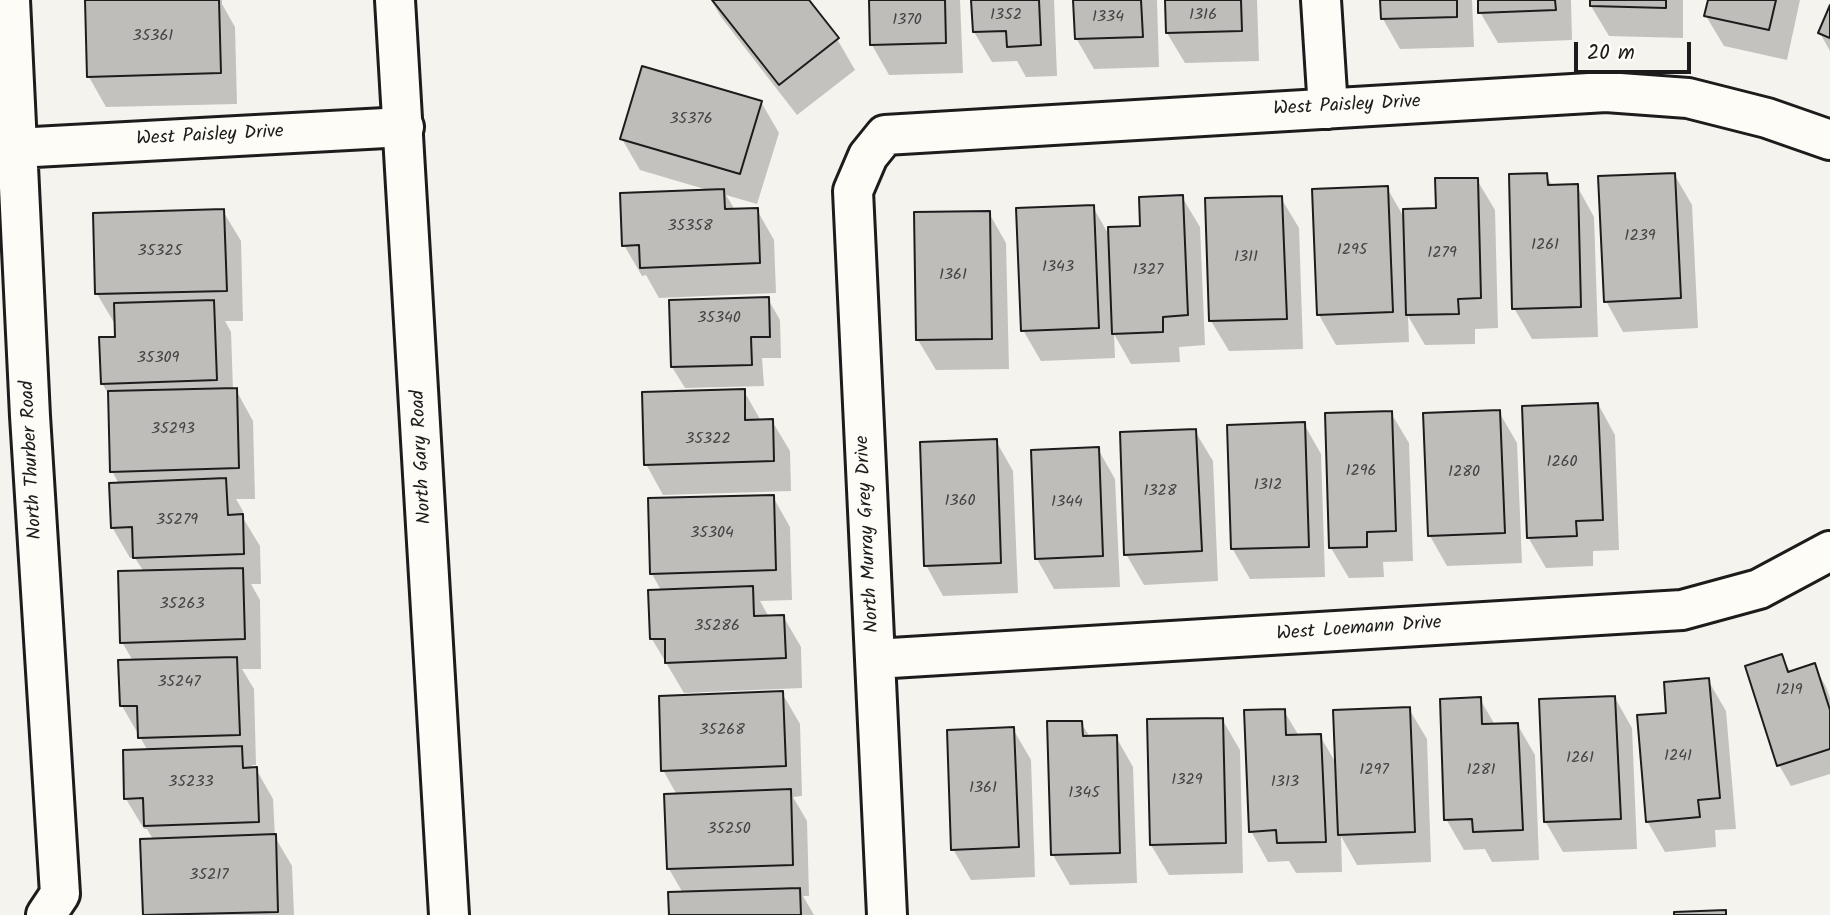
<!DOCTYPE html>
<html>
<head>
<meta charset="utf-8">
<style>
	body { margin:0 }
	#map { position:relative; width:1830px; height:915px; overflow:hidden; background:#f4f3ee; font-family:Kalam,sans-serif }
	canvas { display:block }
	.scale { position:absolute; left:1574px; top:42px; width:117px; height:32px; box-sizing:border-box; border:4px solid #1c1c1c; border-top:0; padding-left:9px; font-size:21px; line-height:24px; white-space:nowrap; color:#1c1c1c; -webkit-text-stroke:5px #fdfcf7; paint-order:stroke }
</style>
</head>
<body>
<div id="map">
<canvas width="1830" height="915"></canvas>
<div class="scale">20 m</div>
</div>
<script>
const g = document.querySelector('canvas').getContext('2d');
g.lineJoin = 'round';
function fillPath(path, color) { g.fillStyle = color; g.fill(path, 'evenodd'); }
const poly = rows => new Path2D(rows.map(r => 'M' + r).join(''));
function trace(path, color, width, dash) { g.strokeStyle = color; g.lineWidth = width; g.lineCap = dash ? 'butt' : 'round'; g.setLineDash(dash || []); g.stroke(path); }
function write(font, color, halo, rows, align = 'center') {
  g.font = font + ' Kalam,sans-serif'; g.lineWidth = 6; g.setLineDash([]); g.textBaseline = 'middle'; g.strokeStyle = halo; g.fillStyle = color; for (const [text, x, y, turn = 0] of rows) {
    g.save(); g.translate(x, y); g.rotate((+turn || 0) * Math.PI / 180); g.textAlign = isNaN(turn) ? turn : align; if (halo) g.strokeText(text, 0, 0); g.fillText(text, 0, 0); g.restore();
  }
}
fillPath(poly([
	[101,0,222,0,222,4,235,27,237,104,106,107,89,77],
	[711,0,807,0,837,39,855,70,797,115,721,17],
	[870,0,960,0,963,73,889,75,872,45],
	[973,0,1054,0,1057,76,1026,77,1017,61,992,62,974,32],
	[1075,0,1157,0,1159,67,1094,69,1076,38],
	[1166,0,1257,0,1259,61,1185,63,1167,33],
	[1382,0,1472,0,1474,47,1400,49,1383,19],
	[1480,0,1571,0,1572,40,1498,43,1480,12],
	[1592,0,1683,0,1683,38,1609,36,1591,6],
	[1710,0,1800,0,1787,60,1724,46,1706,16],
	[1830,9,1830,51,1820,33],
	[761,102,779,133,757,204,726,195,735,210,757,210,774,240,776,293,659,298,646,275,642,276,624,245,711,191,640,170,622,139],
	[1674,174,1692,205,1698,328,1623,332,1606,301],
	[1546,175,1553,187,1577,186,1594,217,1598,337,1532,339,1514,308],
	[1477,180,1495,210,1498,328,1475,329,1475,344,1425,345,1408,316,1409,342,1336,345,1319,315,1387,188,1405,219,1438,209],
	[1182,197,1200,227,1205,345,1179,347,1180,362,1131,364,1114,334,1115,358,1041,361,1023,330,1093,207,1110,237,1142,228],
	[1281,198,1299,228,1303,349,1229,351,1211,321],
	[223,211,241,241,243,321,225,321,231,332,233,390,236,390,253,421,255,499,236,499,243,511,243,518,260,546,261,584,251,584,260,600,261,669,242,669,254,689,256,765,252,765,254,769,256,769,273,799,275,837,292,866,294,915,145,915,142,841,154,841,147,829,144,829,126,799,148,751,122,706,133,661,122,642,144,572,135,558,130,558,112,527,119,484,112,471,110,397,102,383,117,338,116,324,115,324,97,294],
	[989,213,1006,243,1009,369,936,370,918,340],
	[768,299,780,320,781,358,762,358,764,386,685,388,672,367],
	[744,391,761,421,772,421,790,451,791,491,663,495,646,464],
	[1598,404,1615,435,1619,550,1593,551,1593,566,1546,568,1528,537],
	[1499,412,1517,443,1522,563,1447,566,1430,536],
	[1391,413,1409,443,1413,561,1383,562,1384,577,1349,578,1331,548],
	[1304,424,1321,454,1325,577,1250,579,1232,548],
	[1195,431,1213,461,1218,581,1144,585,1126,554],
	[996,441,1013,471,1018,593,943,596,926,565],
	[1098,449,1115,479,1120,587,1054,589,1037,559],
	[773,497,790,527,792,600,760,601,769,617,783,616,801,647,802,688,684,693,652,639,662,592,652,574],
	[1781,656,1791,673,1814,665,1826,687,1830,698,1830,774,1791,786,1779,765],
	[1708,680,1726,711,1736,829,1715,830,1716,847,1665,852,1647,821,1668,715],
	[782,693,800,724,802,796,793,797,807,821,809,896,803,896,814,915,670,915,683,893,669,869,677,795,663,770],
	[1615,698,1632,728,1637,849,1563,852,1545,821],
	[1480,699,1495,725,1517,724,1535,755,1539,860,1492,862,1485,849,1464,850,1446,819],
	[1409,709,1427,739,1431,862,1357,865,1341,836,1342,872,1296,873,1289,861,1268,862,1251,831,1284,711,1299,736,1320,736,1337,765],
	[1222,719,1240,750,1243,873,1169,875,1151,845],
	[1081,723,1090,737,1116,737,1133,767,1137,883,1070,885,1053,855],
	[1013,729,1031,760,1035,877,971,880,953,849]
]), '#0003');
const building = poly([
	[85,0,219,0,221,73,87,77,85,0],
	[712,0,809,0,839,38,779,85,712,0],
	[869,0,945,0,946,43,870,45,869,0],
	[971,0,1039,0,1041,45,1007,47,1006,31,973,32,971,0],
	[1073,0,1141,0,1143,37,1075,39,1073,0],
	[1165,0,1241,0,1242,31,1166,33,1165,0],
	[1380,0,1457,0,1457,17,1381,19,1380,0],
	[1478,0,1555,0,1556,10,1478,13,1478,0],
	[1590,0,1666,0,1666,8,1590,6,1590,0],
	[1708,0,1776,0,1769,30,1704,16,1708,0],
	[1830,5,1830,38,1818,33,1830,5],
	[642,66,762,101,740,174,620,139,642,66],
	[1547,173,1548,185,1578,184,1581,307,1512,309,1509,174,1547,173],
	[1675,173,1681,298,1604,302,1598,176,1675,173],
	[1435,178,1478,178,1481,298,1458,299,1459,314,1406,315,1403,209,1436,208,1435,178],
	[1388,186,1393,312,1317,315,1312,189,1388,186],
	[724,189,725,209,758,208,760,263,640,268,639,245,622,246,620,193,724,189],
	[1183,195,1188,315,1163,317,1163,332,1112,334,1108,227,1140,226,1139,197,1183,195],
	[1282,196,1287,319,1209,321,1205,198,1282,196],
	[1094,205,1099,328,1021,331,1016,208,1094,205],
	[224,209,227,291,95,294,93,213,224,209],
	[990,211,992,339,916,340,914,212,990,211],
	[769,297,770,337,751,337,752,365,671,367,669,300,769,297],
	[214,300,217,380,101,384,99,337,115,337,114,303,214,300],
	[237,388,239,468,110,472,108,391,237,388],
	[745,389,745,420,773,419,774,461,644,465,642,392,745,389],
	[1598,403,1603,520,1576,521,1577,536,1527,538,1522,406,1598,403],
	[1500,410,1505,533,1428,536,1423,413,1500,410],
	[1392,411,1396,531,1367,532,1367,547,1329,548,1325,413,1392,411],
	[1305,422,1309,547,1231,549,1227,425,1305,422],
	[1196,429,1202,551,1124,555,1120,432,1196,429],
	[997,439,1001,563,924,566,920,442,997,439],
	[1099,447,1103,556,1035,559,1031,450,1099,447],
	[226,478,228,515,243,514,244,554,133,558,132,527,111,528,109,483,226,478],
	[774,495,776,570,650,574,648,498,774,495],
	[243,568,245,639,120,643,118,571,243,568],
	[753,586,754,616,784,615,786,658,665,663,665,639,650,639,648,590,753,586],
	[1782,654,1788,672,1815,663,1830,710,1830,749,1777,766,1745,666,1782,654],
	[237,657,240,735,138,738,137,706,120,706,118,660,237,657],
	[1709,678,1720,798,1698,800,1700,817,1646,822,1637,715,1666,713,1664,682,1709,678],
	[783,691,786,766,661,771,659,696,783,691],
	[1615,696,1621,819,1544,822,1539,699,1615,696],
	[1481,697,1482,724,1518,723,1523,830,1473,832,1472,819,1444,820,1440,699,1481,697],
	[1410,707,1415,832,1338,835,1333,710,1410,707],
	[1285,709,1286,735,1321,734,1326,842,1277,843,1276,830,1249,832,1244,710,1285,709],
	[1223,718,1226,843,1150,845,1147,719,1223,718],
	[1047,721,1082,721,1083,736,1117,735,1120,853,1051,855,1047,721],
	[1014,727,1019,847,951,850,947,730,1014,727],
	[242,746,243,768,257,767,259,822,144,826,143,798,124,799,123,750,242,746],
	[791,789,793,865,667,869,664,794,791,789],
	[276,834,278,912,143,915,140,839,276,834],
	[800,888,801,915,669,915,668,892,800,888],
	[1726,910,1726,915,1674,915,1674,912,1726,910]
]);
fillPath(building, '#bebdba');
trace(building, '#1c1c1c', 2);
const street = poly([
	[10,0,30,416,60,894,46,915],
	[1321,0,1328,109],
	[16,148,404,127],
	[875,659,1682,610,1759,589,1830,551],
	[887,915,853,191,868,156,885,135,1606,92,1688,98,1767,118,1830,140]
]);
const secondary = poly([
	[395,0,449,915]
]);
trace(street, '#1c1c1c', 44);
trace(secondary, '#1c1c1c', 44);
trace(street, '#fdfcf7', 38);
trace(secondary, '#fdfcf7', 38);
write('16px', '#444', null, [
	["1352",1006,16],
	["1316",1203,16],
	["1334",1108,18],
	["1370",907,21],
	["35361",153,37],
	["35376",691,120],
	["35358",690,227],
	["1239",1640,237],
	["1261",1545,246],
	["1295",1352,251],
	["35325",160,252],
	["1279",1442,254],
	["1311",1246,258],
	["1343",1058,268],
	["1327",1148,271],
	["1361",953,276],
	["35340",719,319],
	["35309",158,359],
	["35293",173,430],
	["35322",708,440],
	["1260",1562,463],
	["1296",1361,472],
	["1280",1464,473],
	["1312",1268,486],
	["1328",1160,492],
	["1360",960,502],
	["1344",1067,503],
	["35279",177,521],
	["35304",712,534],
	["35263",182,605],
	["35286",717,627],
	["35247",179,683],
	["1219",1789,691],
	["35268",722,731],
	["1241",1678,757],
	["1261",1580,759],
	["1297",1374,771],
	["1281",1481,771],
	["1329",1187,781],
	["35233",191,783],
	["1313",1285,783],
	["1361",983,789],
	["1345",1084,794],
	["35250",729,830],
	["35217",209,876]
]);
write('19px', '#1c1c1c', '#fdfcf7', [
	["West Paisley Drive",1347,107,-3],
	["West Paisley Drive",210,137,-3],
	["North Gary Road",423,457,-93],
	["North Thurber Road",33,460,-93],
	["North Murray Grey Drive",869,534,-93],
	["West Loemann Drive",1359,630,-4]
]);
</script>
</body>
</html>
